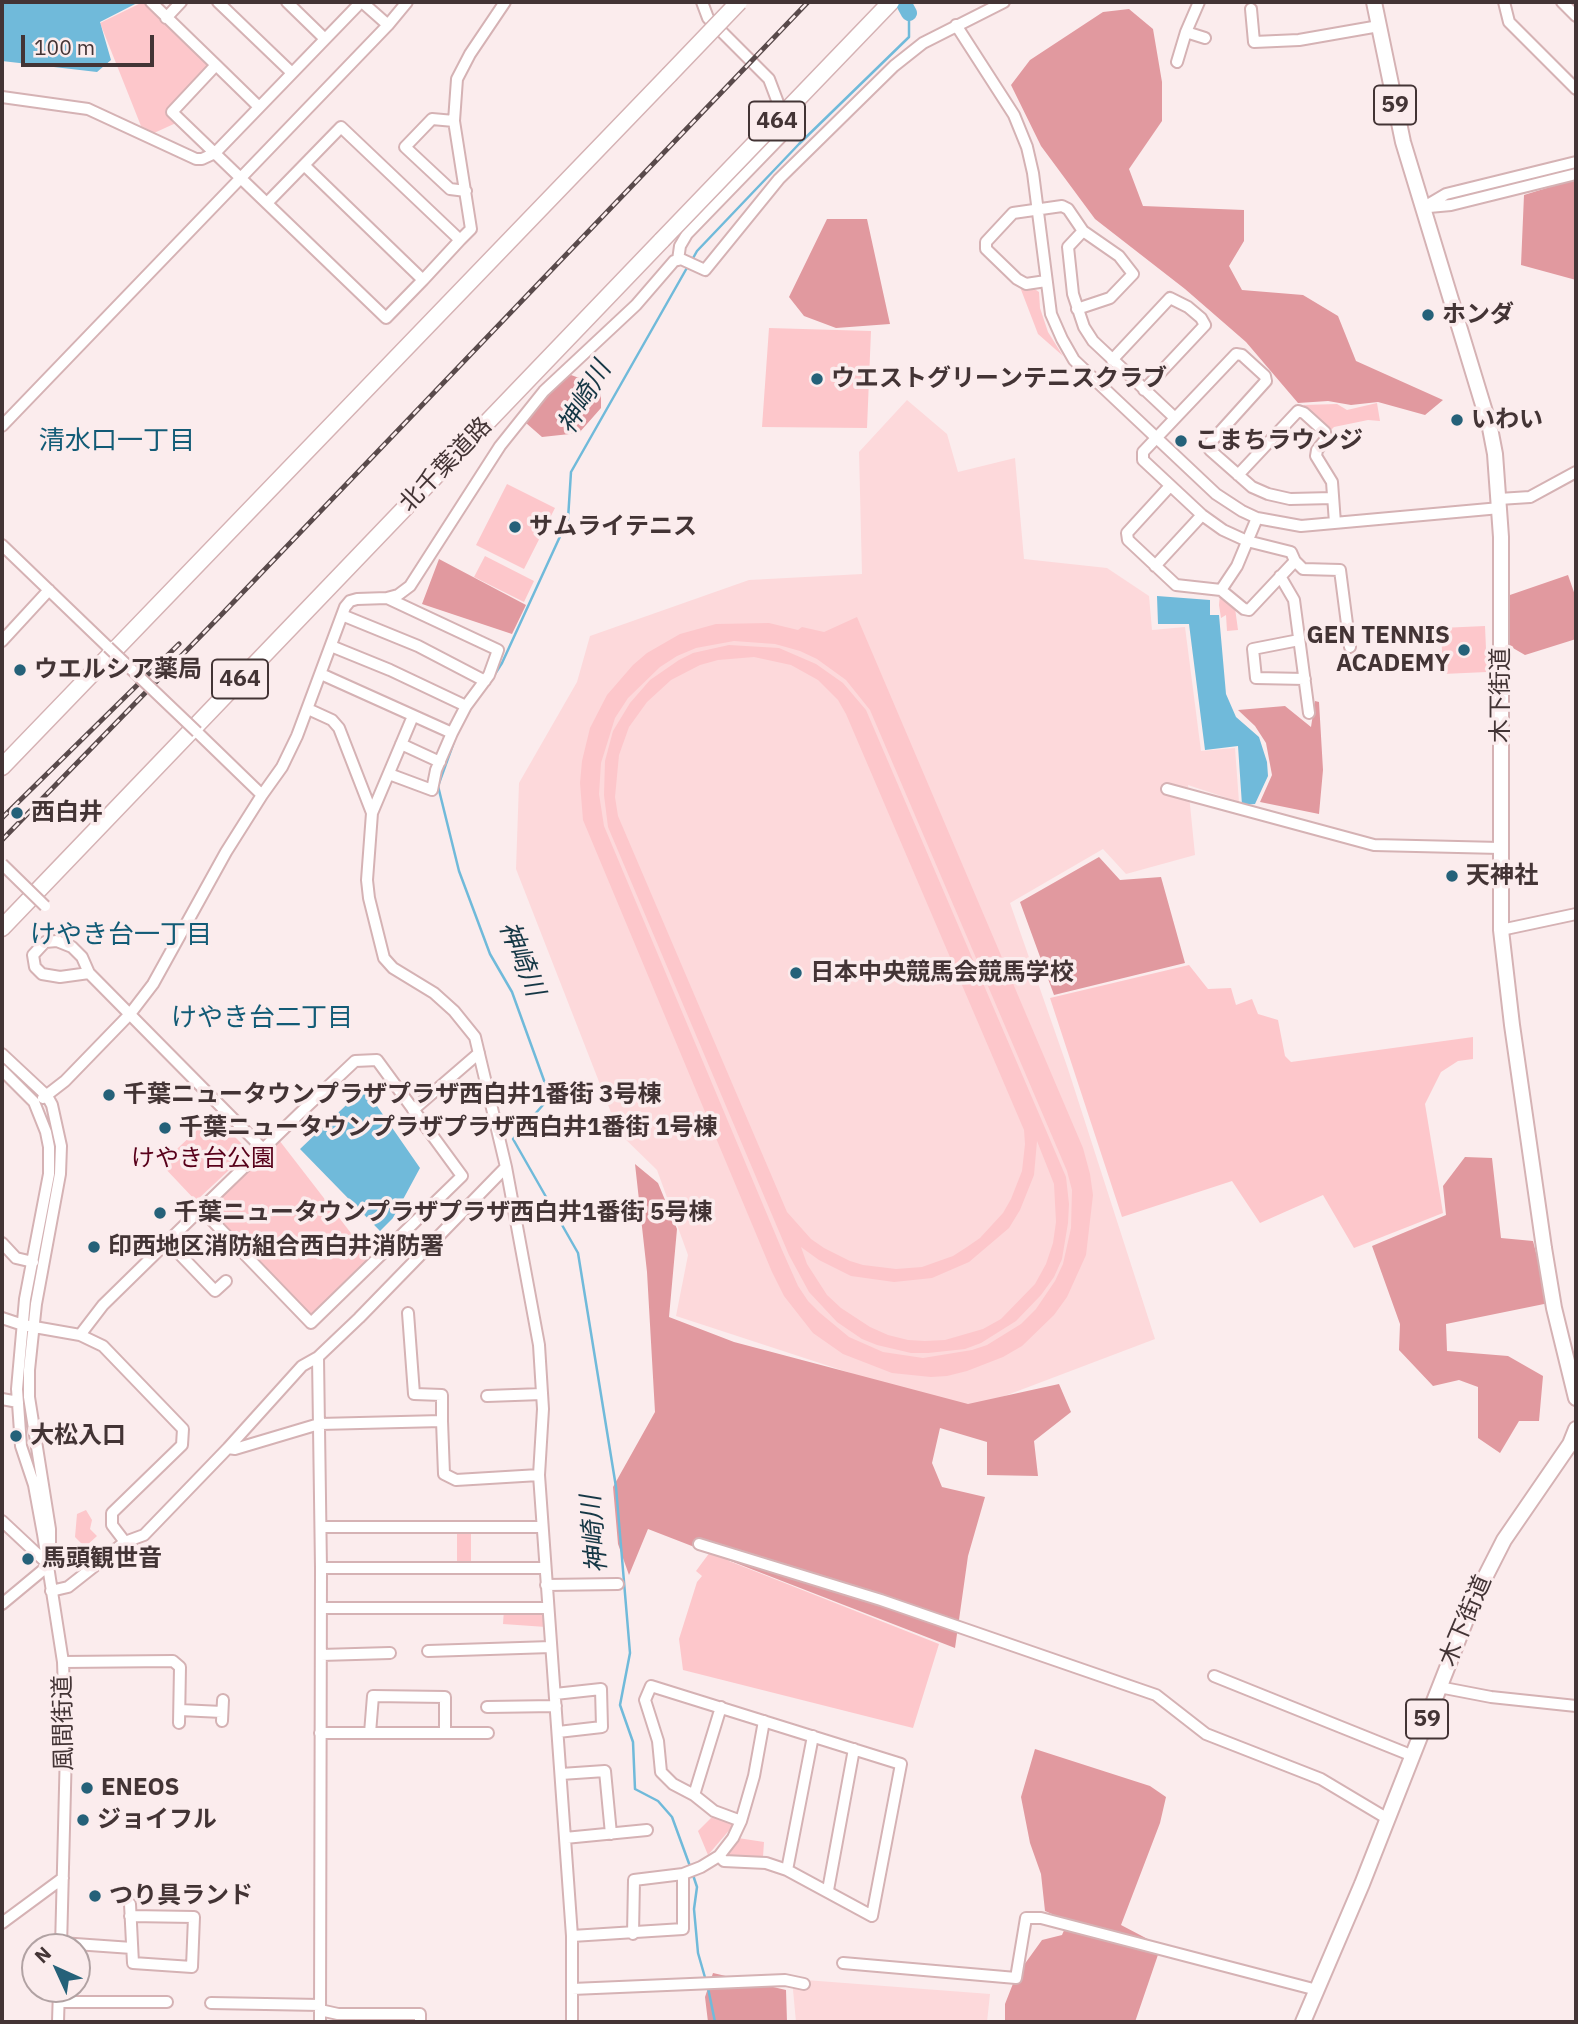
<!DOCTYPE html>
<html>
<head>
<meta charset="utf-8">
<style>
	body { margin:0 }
	#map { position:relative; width:1578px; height:2024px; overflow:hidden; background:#fbeced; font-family:"IBM Plex Sans",sans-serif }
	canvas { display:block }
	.frame { position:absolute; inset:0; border:4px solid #433435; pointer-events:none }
	.north { position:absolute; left:21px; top:1933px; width:70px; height:70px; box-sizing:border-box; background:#fbeced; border:2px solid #b1a2a3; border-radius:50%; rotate:315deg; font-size:19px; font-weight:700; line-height:28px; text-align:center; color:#433435 }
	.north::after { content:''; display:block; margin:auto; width:24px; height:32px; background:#256179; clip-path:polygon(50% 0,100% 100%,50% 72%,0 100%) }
	.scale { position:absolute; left:21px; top:35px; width:133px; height:32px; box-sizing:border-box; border:4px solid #433435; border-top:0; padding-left:9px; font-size:21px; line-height:24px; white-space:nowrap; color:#433435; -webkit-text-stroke:5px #fbeced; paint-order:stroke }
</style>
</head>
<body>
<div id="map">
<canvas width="1578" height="2024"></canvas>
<div class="frame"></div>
<div class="north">N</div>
<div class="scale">100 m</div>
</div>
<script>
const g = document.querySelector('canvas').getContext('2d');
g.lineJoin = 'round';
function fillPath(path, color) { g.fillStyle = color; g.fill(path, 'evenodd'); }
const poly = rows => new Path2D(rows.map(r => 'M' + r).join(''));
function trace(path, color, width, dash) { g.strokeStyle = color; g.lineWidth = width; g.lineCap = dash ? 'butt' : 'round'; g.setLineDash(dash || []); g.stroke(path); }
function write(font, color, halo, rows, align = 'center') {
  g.font = font + ' "IBM Plex Sans","Noto Sans JP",sans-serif'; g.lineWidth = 7; g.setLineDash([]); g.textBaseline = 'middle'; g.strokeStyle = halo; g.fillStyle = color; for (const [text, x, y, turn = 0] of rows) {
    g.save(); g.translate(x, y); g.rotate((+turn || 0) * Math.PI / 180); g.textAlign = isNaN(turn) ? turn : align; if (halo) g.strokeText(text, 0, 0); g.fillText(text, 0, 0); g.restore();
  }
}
fillPath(poly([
	[907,400,947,434,958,472,1015,458,1024,559,1107,568,1149,596,1152,630,1185,627,1201,751,1235,748,1239,802,1188,785,1195,855,1126,874,1103,849,1010,903,1068,1069,1155,1339,973,1408,942,1403,676,1316,688,1255,657,1170,619,1133,516,869,519,783,577,682,590,636,749,580,862,574,859,452],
	[792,1979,990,1994,987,2022,796,2022]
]), '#fdd9db');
fillPath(poly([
	[143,2,208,62,209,66,165,112,176,123,154,133,141,126,100,23],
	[1020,287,1033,288,1039,292,1040,308,1048,332,1063,356,1038,334],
	[769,328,871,331,867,428,762,427],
	[1377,403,1380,421,1368,420,1334,427,1330,431,1303,405,1337,404,1347,410],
	[507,484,555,508,524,569,476,545],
	[485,556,534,581,524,602,474,577],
	[1220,594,1235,608,1238,630,1227,631,1226,615,1221,618,1219,605],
	[857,617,1083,1148,1090,1174,1093,1195,1086,1255,1067,1297,1054,1315,1022,1346,1003,1357,967,1371,947,1376,931,1377,892,1373,843,1354,813,1333,784,1296,772,1272,583,820,580,783,582,761,590,728,607,695,633,665,647,653,680,634,716,624,769,623,798,630,802,627,824,632],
	[734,641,775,644,800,651,817,659,846,680,870,710,1067,1171,1072,1190,1071,1228,1063,1264,1055,1281,1036,1309,1021,1324,987,1345,972,1350,923,1358,883,1352,849,1337,820,1313,808,1301,798,1286,782,1250,604,826,599,794,601,763,615,718,628,698,660,667,677,656,696,648],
	[1485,626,1487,672,1443,674,1441,628],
	[729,645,779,648,816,664,843,683,866,710,1066,1177,1069,1204,1068,1223,1062,1259,1054,1277,1041,1295,1016,1321,981,1343,965,1349,928,1353,911,1353,877,1345,862,1339,837,1322,809,1292,789,1255,608,827,604,795,605,761,613,731,630,703,650,680,679,660,693,653],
	[754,657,791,665,818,680,838,700,846,714,1024,1130,1025,1144,1022,1171,1011,1199,1003,1213,980,1238,967,1247,953,1256,922,1267,896,1269,863,1265,850,1261,824,1248,811,1239,787,1212,618,816,615,797,619,755,629,727,647,702,671,680,700,665,718,660],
	[1037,1141,1054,1184,1056,1222,1053,1243,1046,1264,1035,1284,1001,1319,983,1329,945,1340,925,1341,908,1340,888,1335,870,1327,841,1308,827,1295,807,1264,801,1247,819,1260,851,1276,894,1282,932,1278,969,1262,1009,1228,1020,1210,1034,1175],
	[1189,965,1208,989,1231,988,1236,1005,1252,999,1258,1014,1278,1020,1285,1056,1291,1062,1473,1037,1473,1059,1458,1061,1441,1072,1425,1104,1443,1213,1354,1248,1323,1195,1260,1223,1232,1181,1122,1217,1050,998],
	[213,1115,243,1145,245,1155,196,1201,161,1164],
	[279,1140,371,1259,313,1314,307,1314,210,1213,210,1206],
	[86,1510,92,1520,90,1529,97,1536,85,1547,75,1537,77,1514],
	[457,1532,471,1532,471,1564,457,1563],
	[713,1548,729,1561,939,1644,913,1728,683,1670,679,1639,697,1582,702,1576,696,1571],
	[504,1609,544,1612,546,1627,503,1624],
	[714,1815,732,1822,732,1827,708,1855,698,1831],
	[738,1838,764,1842,763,1857,730,1858,726,1856,727,1851]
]), '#fdc7cb');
fillPath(poly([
	[1129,9,1153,29,1162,82,1162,121,1129,169,1143,206,1244,210,1244,241,1229,266,1242,290,1303,295,1338,316,1356,361,1443,400,1425,415,1378,402,1351,405,1328,401,1298,403,1246,342,1185,289,1095,219,1041,146,1011,85,1030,60,1103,12],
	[1576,179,1576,280,1521,265,1524,195],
	[827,219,867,219,890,324,836,328,804,316,789,297],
	[571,375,601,386,601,408,579,433,542,437,526,423,545,393],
	[439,559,526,605,512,634,422,604],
	[1568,575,1576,598,1576,639,1525,655,1506,644,1507,596],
	[1315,701,1319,702,1323,770,1319,814,1260,802,1272,775,1266,743,1255,726,1238,710,1285,706,1311,727],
	[1099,857,1120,880,1161,877,1185,963,1054,995,1020,902],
	[1465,1157,1492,1158,1501,1238,1533,1241,1549,1303,1446,1324,1447,1351,1508,1356,1543,1376,1539,1421,1519,1421,1500,1453,1478,1438,1478,1387,1459,1380,1433,1386,1399,1350,1400,1324,1372,1246,1446,1215,1443,1186],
	[635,1164,658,1183,677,1229,669,1317,734,1342,968,1404,1059,1384,1071,1412,1034,1441,1038,1476,987,1475,987,1442,940,1428,932,1463,942,1487,985,1497,968,1556,955,1648,648,1529,629,1575,618,1544,613,1487,655,1412,647,1272],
	[1035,1749,1150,1786,1166,1797,1160,1823,1121,1925,1161,1946,1135,2022,1005,2022,1005,2004,1016,1976,1042,1940,1062,1935,1068,1921,1045,1911,1041,1874,1030,1843,1021,1797],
	[713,1973,786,1990,787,2022,708,2022,705,1997]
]), '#e1999f');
fillPath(poly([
	[2,2,139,2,100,22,111,60,97,72,2,61],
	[1157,596,1210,600,1210,615,1219,615,1226,694,1236,717,1259,737,1267,762,1268,776,1255,804,1242,805,1238,746,1205,750,1189,624,1158,624],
	[361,1091,368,1093,420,1168,393,1218,380,1231,300,1149]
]), '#70bada');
trace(poly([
	[692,260,697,251,799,144,909,37,909,13],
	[495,674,502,663,568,519,571,472,688,266],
	[455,739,438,786,459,871,490,954,512,992,550,1097,513,1139,578,1253,616,1487,630,1653,620,1705,633,1742,635,1789,658,1801,672,1817,691,1869],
	[693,1875,697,1887,694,1909,698,1953,706,1981],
	[708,1988,715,2022]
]), '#70bada', 2.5);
trace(poly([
	[903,2,909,13]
]), '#70bada', 16);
const minor = poly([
	[151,2,216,65,172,112,386,318,423,280,304,165],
	[218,2,292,73],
	[287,2,325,39],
	[362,2,388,25],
	[1504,2,1509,22,1576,89],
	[1562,2,1576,16],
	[1251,9,1254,42,1299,40,1379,26],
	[166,18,181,2],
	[956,25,1014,115,1027,147,1033,173,1051,314,1062,339,1074,360,1093,378,1216,494,1242,511,1257,518,1301,526,1500,508],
	[1186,32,1205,38],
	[1177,62,1186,32,1199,2],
	[216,65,259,107],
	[2,97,88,109,196,159,202,159,215,153,361,2],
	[454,121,432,119,405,147,450,189,466,191],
	[267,203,341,127,460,240,471,229,454,121,457,79,470,54,505,2],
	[1424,207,1446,194,1576,162],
	[1429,207,1451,205,1576,174],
	[1083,231,1068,247,1073,294,1084,327,1093,341,1175,418],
	[678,260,680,246,687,234,780,138,784,129,780,108,769,79,708,18,702,2],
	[423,280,460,240],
	[1046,281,1026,284,1017,279,986,249,986,242,1013,213,1062,206,1068,209,1083,231,1119,256,1133,274,1110,298,1077,309],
	[1112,360,1170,298,1188,307,1201,318,1205,325,1144,390],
	[2,426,388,25,407,2],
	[1238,475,1298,411,1304,413,1325,432,1326,439,1317,450,1316,456,1332,482,1335,523],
	[1170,486,1127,533,1128,540,1176,585,1221,590,1244,609,1249,610,1295,561,1291,552,1247,541,1223,530,1202,515,1143,460,1143,452,1236,354,1242,355,1265,376,1266,381,1210,443,1210,450,1252,487,1268,494,1290,499,1333,498],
	[1499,499,1530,497,1576,472],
	[2,545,108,647],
	[1295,561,1303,569,1340,570,1350,647],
	[1155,566,1202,515],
	[1280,576,1294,600,1309,713],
	[1221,590,1237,566,1257,518],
	[387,598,498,650,489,675,466,706,452,733,436,770,432,790,389,774],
	[342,615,418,646,485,681],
	[1299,640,1253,649,1256,678,1305,679],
	[2,641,49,590],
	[331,646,390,670,466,706],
	[321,674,452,733],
	[308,709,332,720,339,728,372,813,367,880,369,898,384,958,393,968,434,993,454,1011,475,1037,506,1167,539,1345,543,1409,539,1475,572,1936,572,2022],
	[197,732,262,795,282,767,297,736,345,607,350,601,357,599,387,598,398,595,410,586,500,446,544,391,636,305,674,261,681,259,705,270,779,179,894,66,923,43,1004,2],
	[401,744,440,762],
	[1167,789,1374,845,1500,848],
	[372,813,413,716],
	[1501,930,1576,914],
	[89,973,60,977,42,974,35,967,33,955,45,942,57,941,72,947,82,957,89,973,263,1149],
	[2,1054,47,1096,52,1105,61,1146,60,1174,36,1304,29,1370,29,1397,50,1529,50,1546],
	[2,1070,34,1102,46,1132,49,1147,49,1174,25,1299,17,1389,21,1446,34,1485,43,1534,63,1662,66,1749,61,1947],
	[43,1098,65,1081,130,1014,153,984,226,852,262,795],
	[413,1110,479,1053],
	[168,1242,215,1291,226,1281],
	[2,1243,16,1258,33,1262],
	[408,1313,414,1394,442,1395,442,1421],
	[2,1318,23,1325,80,1335,103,1346,183,1429,182,1445,112,1513,112,1525,125,1542],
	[80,1335,103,1305,201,1209,263,1149,299,1114,355,1061,377,1060,462,1176,311,1323,201,1209],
	[318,1357,321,1568,320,2022],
	[487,1396,542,1394],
	[2,1399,18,1402],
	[228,1448,235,1449,319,1424,442,1421,444,1474,456,1480,539,1475],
	[2,1521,49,1565],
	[321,1527,542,1527],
	[699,1544,881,1600,1156,1695,1206,1734,1321,1779,1388,1819],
	[321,1568,545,1568],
	[546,1585,618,1584],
	[51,1591,68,1587,125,1542,144,1535,228,1448,302,1366,318,1357,359,1318,506,1167],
	[2,1604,49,1565,49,1562],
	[321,1608,548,1608],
	[428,1651,551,1647],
	[321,1655,390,1653],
	[63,1662,173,1661,180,1667,179,1723],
	[1214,1676,1413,1756],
	[1439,1687,1491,1697,1576,1706],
	[555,1694,601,1689,602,1727,558,1732],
	[487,1707,556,1706],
	[180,1710,222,1712],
	[222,1721,223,1700],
	[320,1733,488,1733],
	[370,1733,373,1696,445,1697,445,1732],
	[561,1774,605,1771,611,1834],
	[694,1795,721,1707],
	[565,1838,647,1830],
	[719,1856,724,1861,766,1863,787,1870,872,1916,901,1764,651,1686,645,1700,658,1741,661,1772,673,1784,694,1795,714,1811,741,1821],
	[787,1870,813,1736],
	[828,1890,854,1749],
	[130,1904,133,1963,192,1967,194,1917,130,1916],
	[2,1923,63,1878],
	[633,1934,634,1880,683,1874],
	[572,1936,683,1929,683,1874,701,1867,719,1856,733,1838,741,1821,754,1776,764,1721],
	[61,1943,132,1948],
	[843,1963,1016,1978,1026,1918,1041,1918,1317,1990],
	[572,1989,785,1980,804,1984],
	[59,2002,167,2002],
	[211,2003,320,2005],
	[320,2010,338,2014,420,2014,420,2022],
	[58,2022,59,1989]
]);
const major = poly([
	[1374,2,1403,142,1490,428,1495,454,1501,537,1501,930,1512,1025,1544,1248,1554,1308,1576,1398],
	[1303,2022,1362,1884,1475,1597,1504,1540,1570,1444,1576,1429]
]);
const highway = poly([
	[2,767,669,75],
	[2,928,662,240]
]);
trace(minor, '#d5b2b4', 14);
trace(major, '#d5b2b4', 18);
trace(highway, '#d5b2b4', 19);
trace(minor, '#fff', 10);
trace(major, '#fff', 14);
trace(highway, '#fff', 16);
const rail = poly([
	[2,818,179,644],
	[2,840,223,613,808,2]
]);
trace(rail, '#594a4b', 5);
trace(rail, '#fbeced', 2.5, [8]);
const minorBridge = poly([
	[108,647,197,732],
	[2,864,45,906]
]);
const highwayBridge = poly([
	[669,75,739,2],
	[662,240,891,2]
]);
trace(minorBridge, '#d5b2b4', 14, []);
trace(highwayBridge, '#d5b2b4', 19, []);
trace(minorBridge, '#fff', 10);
trace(highwayBridge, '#fff', 16);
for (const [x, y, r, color] of [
	[1428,315,7,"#256179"],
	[817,379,7,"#256179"],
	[1457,420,7,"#256179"],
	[1181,441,7,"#256179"],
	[515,527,7,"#256179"],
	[1464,650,7,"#256179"],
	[20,670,7,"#256179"],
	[17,813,7,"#256179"],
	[1452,876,7,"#256179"],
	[796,973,7,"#256179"],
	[109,1095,7,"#256179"],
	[165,1128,7,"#256179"],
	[160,1213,7,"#256179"],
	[94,1247,7,"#256179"],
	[16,1436,7,"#256179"],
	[28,1559,7,"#256179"],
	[87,1788,7,"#256179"],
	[83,1820,7,"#256179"],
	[95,1896,7,"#256179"]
]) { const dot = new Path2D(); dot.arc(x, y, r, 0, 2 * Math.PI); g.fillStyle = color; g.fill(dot); trace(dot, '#fbeced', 2.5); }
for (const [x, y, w] of [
	[1395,105,42],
	[777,121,56],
	[240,679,56],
	[1427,1719,42]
]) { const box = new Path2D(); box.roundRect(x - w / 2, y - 19.5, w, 39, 5); g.fillStyle = '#fbeced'; g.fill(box); trace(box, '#433435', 2); }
write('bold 23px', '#433435', null, [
	["59",1395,105],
	["464",777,121],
	["464",240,679],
	["59",1427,1719]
]);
write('bold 24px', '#433435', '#fbeced', [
	["ホンダ",1442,315],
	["ウエストグリーンテニスクラブ",831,379],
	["いわい",1471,420],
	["こまちラウンジ",1195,441],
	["サムライテニス",529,527],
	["GEN TENNIS",1450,636,"right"],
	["ACADEMY",1450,664,"right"],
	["ウエルシア薬局",34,670],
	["西白井",31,813],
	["天神社",1466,876],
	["日本中央競馬会競馬学校",810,973],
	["千葉ニュータウンプラザプラザ西白井1番街 3号棟",123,1095],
	["千葉ニュータウンプラザプラザ西白井1番街 1号棟",179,1128],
	["千葉ニュータウンプラザプラザ西白井1番街 5号棟",174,1213],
	["印西地区消防組合西白井消防署",108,1247],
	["大松入口",30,1436],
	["馬頭観世音",42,1559],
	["ENEOS",101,1788],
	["ジョイフル",97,1820],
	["つり具ランド",109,1896]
], 'left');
write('24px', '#433435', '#fbeced', [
	["北千葉道路",446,465,-46],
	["木下街道",1501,695,-90],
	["木下街道",1466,1621,-67],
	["風間街道",64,1723,-91]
]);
write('24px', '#58001a', '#fbeced', [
	["けやき台公園",203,1159]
]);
write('italic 26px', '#153745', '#fbeced', [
	["神崎川",585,398,-60],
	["神崎川",521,959,68],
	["神崎川",595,1534,-95]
]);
write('26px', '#125b76', '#fbeced', [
	["清水口一丁目",117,441],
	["けやき台一丁目",121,935],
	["けやき台二丁目",262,1018]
]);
</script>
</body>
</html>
